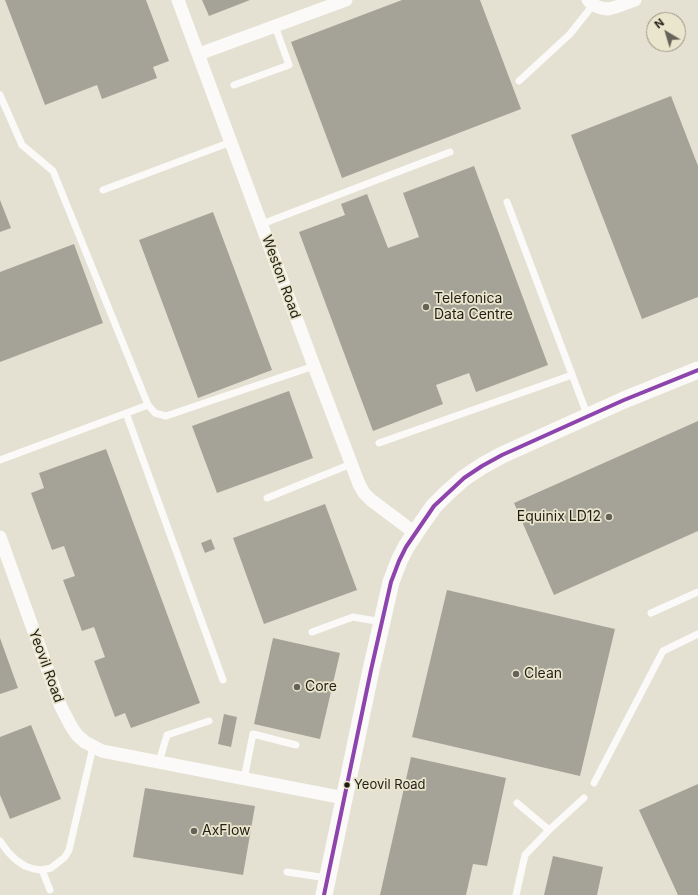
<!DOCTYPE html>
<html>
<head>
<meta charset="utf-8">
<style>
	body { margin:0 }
	#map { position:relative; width:698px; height:895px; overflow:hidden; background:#e4e1d3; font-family:Inter,sans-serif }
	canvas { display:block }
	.north { position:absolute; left:646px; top:12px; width:40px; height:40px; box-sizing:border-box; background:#eae6cd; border:1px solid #999683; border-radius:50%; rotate:322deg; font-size:11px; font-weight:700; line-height:16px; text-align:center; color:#201e15 }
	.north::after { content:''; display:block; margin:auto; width:14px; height:18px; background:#656258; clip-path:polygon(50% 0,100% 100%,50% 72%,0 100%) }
</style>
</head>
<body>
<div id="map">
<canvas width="698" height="895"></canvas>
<div class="north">N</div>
</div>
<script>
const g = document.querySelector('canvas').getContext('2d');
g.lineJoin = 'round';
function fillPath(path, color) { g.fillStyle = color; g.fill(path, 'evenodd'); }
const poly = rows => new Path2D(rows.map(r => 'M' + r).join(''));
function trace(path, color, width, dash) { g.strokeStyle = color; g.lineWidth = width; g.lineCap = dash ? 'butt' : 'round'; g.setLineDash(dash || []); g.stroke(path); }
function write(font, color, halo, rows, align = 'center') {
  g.font = font + ' Inter,sans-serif'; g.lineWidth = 3.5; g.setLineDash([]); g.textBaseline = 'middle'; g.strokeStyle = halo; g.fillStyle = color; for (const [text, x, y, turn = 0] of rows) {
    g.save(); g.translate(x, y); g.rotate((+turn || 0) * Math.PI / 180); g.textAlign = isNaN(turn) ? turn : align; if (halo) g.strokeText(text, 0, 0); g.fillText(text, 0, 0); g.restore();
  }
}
fillPath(poly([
	[5,0,146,0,169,61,153,67,157,78,102,99,97,85,45,105],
	[202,0,250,0,209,16],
	[402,0,480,0,521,109,342,178,291,42],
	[671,96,698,166,698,297,642,319,571,135],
	[474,166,548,365,476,392,469,373,436,385,443,404,373,431,299,232,345,215,341,204,367,194,388,248,419,237,403,193],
	[0,200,11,228,0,232],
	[213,212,272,370,198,398,139,240],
	[74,244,103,323,0,362,0,272],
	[289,391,313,458,217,493,192,426],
	[698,421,698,531,554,595,514,503],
	[106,449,200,703,131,728,125,713,115,717,94,661,105,657,94,627,82,631,63,580,75,576,64,546,52,550,31,493,44,488,39,473],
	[325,504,357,590,264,624,233,538],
	[211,539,215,549,205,553,201,543],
	[447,590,615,629,580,776,412,737],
	[0,638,18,688,0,694],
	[273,638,340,653,320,739,254,724],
	[224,714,237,717,231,747,218,744],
	[31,725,61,799,10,819,0,795,0,737],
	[411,757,506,778,487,866,473,864,466,895,380,895],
	[698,784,698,895,678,895,639,810],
	[145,788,255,806,243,875,133,857],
	[553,856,603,867,597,895,544,895]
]), '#a5a398');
trace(poly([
	[519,81,570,34,593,5],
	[234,85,289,65,275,26],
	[0,95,22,145,53,171,148,405,155,413,166,416,314,366],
	[103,190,231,142],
	[507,202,588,417],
	[262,224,450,152],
	[126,413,223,680],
	[379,443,572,375],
	[0,460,148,405],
	[267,498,351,464],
	[651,613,698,592],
	[312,632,353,617,382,622],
	[159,762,167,735,209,721],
	[244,779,253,734,296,745],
	[594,783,663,651,698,634],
	[517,803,549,830],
	[0,841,8,852,16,860,25,866,34,869,42,870,51,868,65,857,69,850,93,747],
	[42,870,50,890],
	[287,872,327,878],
	[516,895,525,855,549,830,584,798]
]), '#fbfaf8', 7);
trace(poly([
	[178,0,314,366,359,484,364,493,371,500,415,533],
	[588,0,593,5,601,8,608,9,616,7,635,0],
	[199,54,346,0],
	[0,537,61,707,71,726,77,735,85,742,102,751,344,798]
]), '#fbfaf8', 13);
trace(poly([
	[324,895,371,670,391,582,399,561,406,547,422,523,434,506,447,493,464,478,482,466,502,455,624,400,698,370]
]), '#fbfaf8', 17);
trace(poly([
	[324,895,371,670,391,582,399,561,406,547,434,506,464,478,482,466,502,455,624,400,698,370]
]), '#8e44ad', 4);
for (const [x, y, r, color] of [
	[426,307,4,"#656258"],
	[609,517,4,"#656258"],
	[516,674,4,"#656258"],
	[297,687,4,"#656258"],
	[347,785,3.5,"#201e15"],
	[194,831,4,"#656258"]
]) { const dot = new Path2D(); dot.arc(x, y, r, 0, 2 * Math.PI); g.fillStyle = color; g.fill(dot); trace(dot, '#eae6cd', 1.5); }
write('13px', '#201e15', '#eae6cd', [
	["Yeovil Road",354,785]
], 'left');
write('14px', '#201e15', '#eae6cd', [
	["Weston Road",281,277,70],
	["Yeovil Road",46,666,70]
]);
write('14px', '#201e15', '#eae6cd', [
	["Telefonica",434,299],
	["Data Centre",434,315],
	["Equinix LD12",601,517,"right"],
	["Clean",524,674],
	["Core",305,687],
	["AxFlow",202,831]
], 'left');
</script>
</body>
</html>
